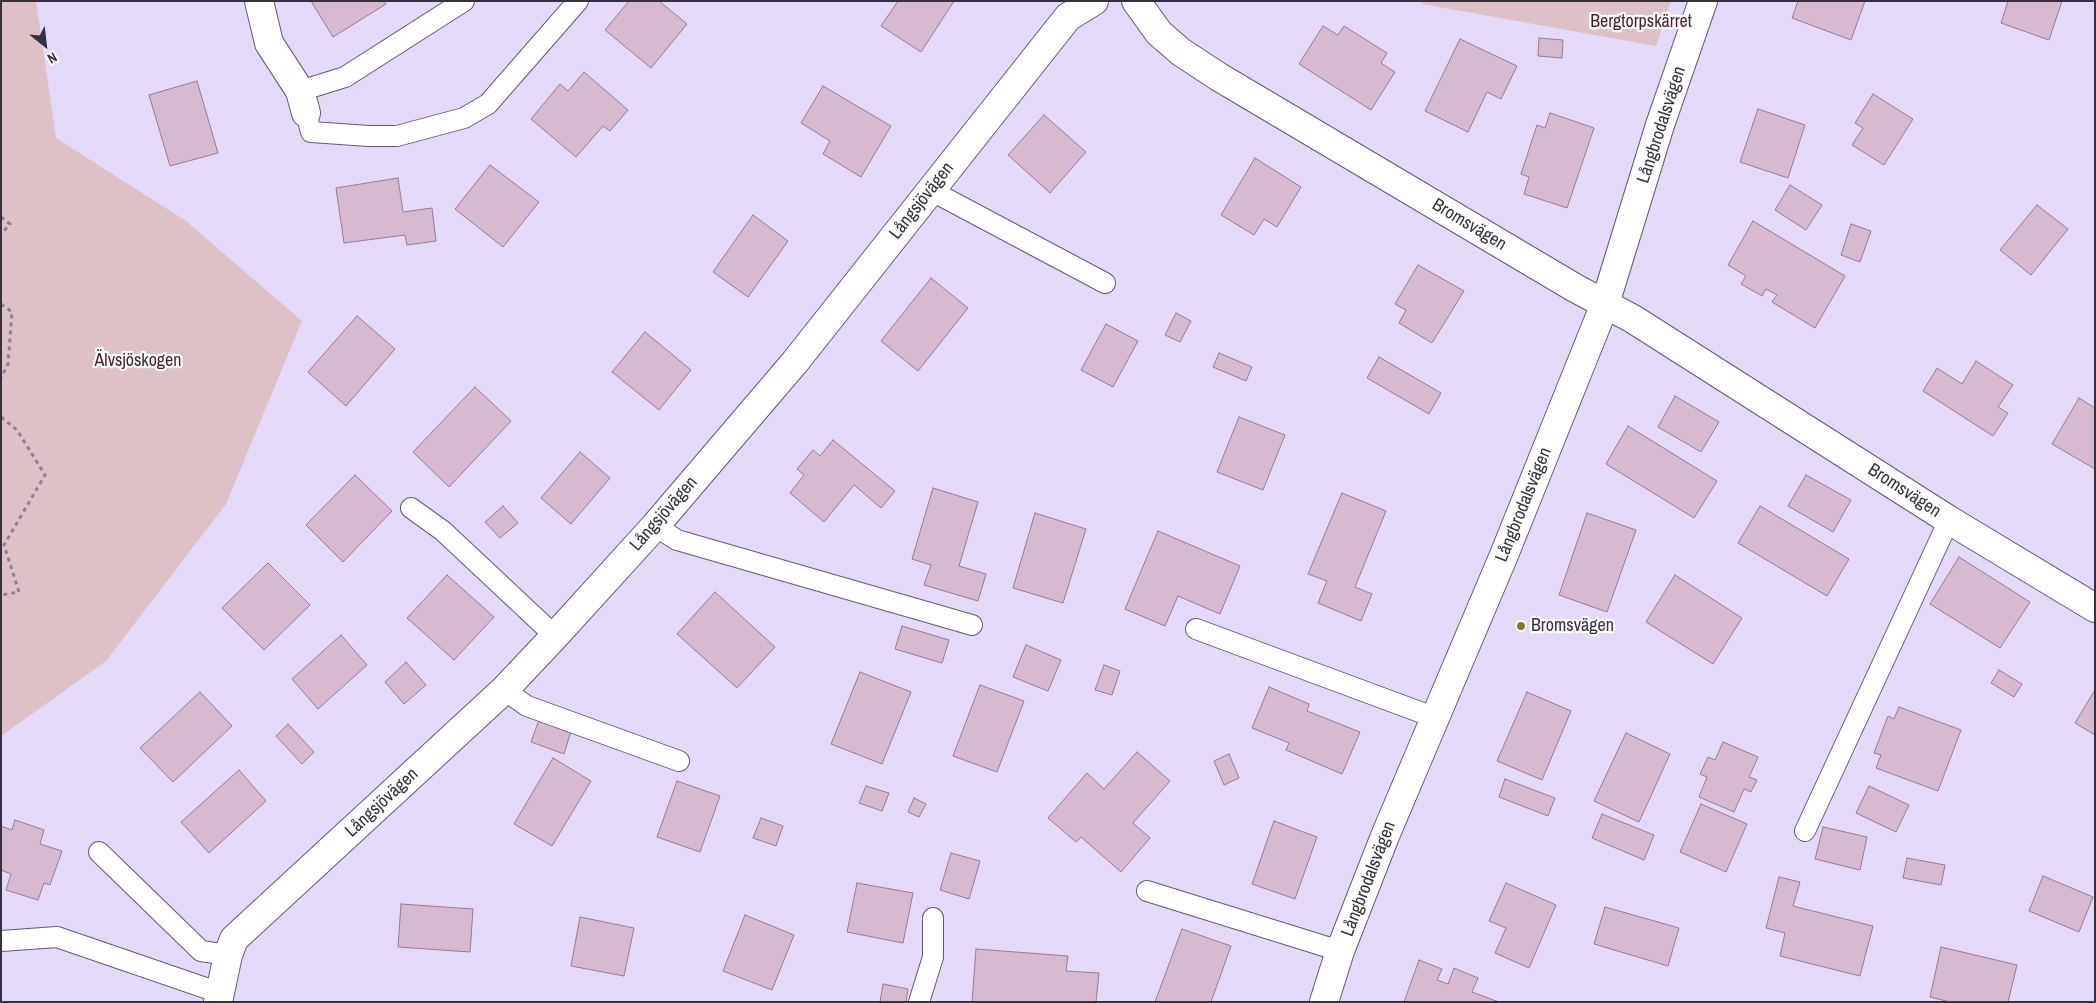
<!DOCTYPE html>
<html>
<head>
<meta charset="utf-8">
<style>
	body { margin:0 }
	#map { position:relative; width:2096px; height:1003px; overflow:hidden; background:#e5d9f9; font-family:"Archivo Narrow",sans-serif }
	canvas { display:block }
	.frame { position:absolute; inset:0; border:2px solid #36313e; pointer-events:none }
	.north { position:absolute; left:20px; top:20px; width:50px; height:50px; -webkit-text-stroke:4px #fff; paint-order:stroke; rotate:151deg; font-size:14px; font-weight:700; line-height:20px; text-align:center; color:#36313e }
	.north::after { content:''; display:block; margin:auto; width:18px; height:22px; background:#36313e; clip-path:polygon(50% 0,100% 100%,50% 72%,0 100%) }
</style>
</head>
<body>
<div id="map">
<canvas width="2096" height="1003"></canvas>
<div class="frame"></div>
<div class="north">N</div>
</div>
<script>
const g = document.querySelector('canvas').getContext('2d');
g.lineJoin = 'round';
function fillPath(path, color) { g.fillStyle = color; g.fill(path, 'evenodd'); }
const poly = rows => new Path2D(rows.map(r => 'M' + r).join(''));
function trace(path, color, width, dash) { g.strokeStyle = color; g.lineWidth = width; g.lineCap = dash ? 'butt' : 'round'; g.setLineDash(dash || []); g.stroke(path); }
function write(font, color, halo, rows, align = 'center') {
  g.font = font + ' "Archivo Narrow",sans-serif'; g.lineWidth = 4.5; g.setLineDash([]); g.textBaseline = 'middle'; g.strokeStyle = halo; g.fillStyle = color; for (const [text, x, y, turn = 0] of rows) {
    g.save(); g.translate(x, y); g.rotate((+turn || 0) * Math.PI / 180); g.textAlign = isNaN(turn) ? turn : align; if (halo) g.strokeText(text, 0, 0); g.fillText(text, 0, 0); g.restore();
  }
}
fillPath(poly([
	[1,1,36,1,56,138,186,221,302,321,226,504,106,661,1,736],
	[1423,1,1671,1,1656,46,1422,4]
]), '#dec1c6');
const building = poly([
	[311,1,384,1,386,4,333,37,311,1],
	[629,1,659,1,687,24,651,68,605,30,629,1],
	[898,1,954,1,921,52,881,26,898,1],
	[1798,1,1865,1,1851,40,1792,18,1798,1],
	[2008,1,2062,1,2049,40,2001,23,2008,1],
	[1323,26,1338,35,1344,26,1387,53,1381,63,1395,72,1371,110,1299,64,1323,26],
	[1539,38,1563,40,1562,58,1538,56,1539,38],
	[1460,39,1517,66,1501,99,1487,92,1468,132,1425,111,1460,39],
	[584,72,628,110,610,131,603,126,576,157,531,119,560,84,568,91,584,72],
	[197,81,218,153,170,166,149,95,197,81],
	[823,86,891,126,861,177,823,154,830,141,801,123,823,86],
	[1873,94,1913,119,1884,165,1852,145,1863,128,1855,123,1873,94],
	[1758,109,1805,125,1788,178,1740,162,1758,109],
	[1550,113,1594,128,1567,208,1524,194,1529,177,1521,174,1537,125,1545,128,1550,113],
	[1044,115,1086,152,1050,193,1008,155,1044,115],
	[1255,158,1301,187,1277,227,1264,219,1254,235,1221,215,1255,158],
	[490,165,539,202,503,247,455,209,490,165],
	[398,178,403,212,432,208,436,241,407,245,405,235,344,243,336,188,398,178],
	[1790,185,1822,205,1806,230,1775,210,1790,185],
	[2037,205,2068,229,2031,275,2000,250,2037,205],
	[753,215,788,241,748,297,713,272,753,215],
	[1753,221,1845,276,1815,328,1772,302,1777,295,1766,289,1762,296,1741,284,1746,276,1728,265,1753,221],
	[1851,224,1871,231,1860,262,1841,255,1851,224],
	[1418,265,1464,291,1432,343,1399,323,1406,310,1395,304,1418,265],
	[931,278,968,308,918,371,881,341,931,278],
	[1176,313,1191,321,1180,342,1165,335,1176,313],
	[357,316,395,349,346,406,308,372,357,316],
	[1106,324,1138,341,1113,387,1081,370,1106,324],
	[645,332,691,370,659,410,612,372,645,332],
	[1219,353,1252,367,1246,381,1213,367,1219,353],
	[1379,357,1441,393,1429,414,1367,378,1379,357],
	[1976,361,2013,385,1998,407,2008,413,1993,436,1923,391,1937,368,1962,384,1976,361],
	[475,387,511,421,449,487,413,452,475,387],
	[1675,396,1719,422,1701,452,1658,427,1675,396],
	[2079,398,2095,408,2095,469,2052,444,2079,398],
	[1239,417,1285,435,1263,490,1217,472,1239,417],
	[1628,426,1717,481,1694,518,1606,464,1628,426],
	[833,440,895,491,881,508,854,485,824,522,790,493,804,475,797,469,813,450,820,456,833,440],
	[580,452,610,478,571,524,541,498,580,452],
	[355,475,392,511,343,562,306,525,355,475],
	[1806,475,1851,500,1833,532,1788,506,1806,475],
	[933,488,978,502,959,566,986,574,978,601,924,585,931,565,912,559,933,488],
	[1342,493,1386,511,1355,587,1372,594,1361,621,1318,603,1327,581,1308,574,1342,493],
	[503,506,518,523,500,538,485,522,503,506],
	[1760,506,1849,559,1827,596,1738,543,1760,506],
	[1035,513,1086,529,1063,603,1013,588,1035,513],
	[1587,513,1636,530,1607,612,1559,595,1587,513],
	[1158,531,1240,566,1220,614,1178,596,1165,626,1125,609,1158,531],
	[1959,557,2030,602,2000,648,1930,604,1959,557],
	[268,563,310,605,264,650,222,608,268,563],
	[447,575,494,617,454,660,407,618,447,575],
	[1675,575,1742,618,1713,664,1646,622,1675,575],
	[715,592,775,647,737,688,677,634,715,592],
	[902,626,949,640,942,663,895,649,902,626],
	[341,635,367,665,318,709,292,679,341,635],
	[1026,645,1061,660,1048,691,1013,677,1026,645],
	[406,662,426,685,404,704,385,682,406,662],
	[1104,665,1120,671,1112,695,1095,690,1104,665],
	[1999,670,2022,684,2014,697,1991,683,1999,670],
	[860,672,911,692,882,764,831,744,860,672],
	[980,685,1024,701,997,772,953,756,980,685],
	[1269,687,1309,704,1307,711,1360,732,1342,774,1286,750,1289,743,1252,728,1269,687],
	[2095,690,2095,735,2075,723,2095,690],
	[200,692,232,726,173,782,140,748,200,692],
	[1527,692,1571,711,1542,780,1497,761,1527,692],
	[1899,707,1961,730,1938,791,1876,768,1881,755,1874,753,1888,716,1894,719,1899,707],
	[539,720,571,731,564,754,531,742,539,720],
	[288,724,314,752,302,764,276,736,288,724],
	[1626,733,1670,754,1639,822,1594,801,1626,733],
	[1723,742,1758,757,1749,777,1757,780,1751,792,1744,789,1734,812,1699,797,1707,777,1700,774,1708,757,1715,760,1723,742],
	[1137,752,1170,781,1133,823,1150,838,1121,872,1081,837,1076,842,1048,818,1087,773,1104,789,1137,752],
	[1229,754,1239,778,1224,785,1214,761,1229,754],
	[553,758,591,781,552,846,514,824,553,758],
	[239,770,266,801,209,853,181,822,239,770],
	[1505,779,1555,798,1548,816,1499,797,1505,779],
	[677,781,720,796,700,852,657,837,677,781],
	[866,786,889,793,882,811,859,803,866,786],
	[1869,786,1909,805,1896,832,1856,813,1869,786],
	[914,798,926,804,919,817,908,812,914,798],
	[1701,804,1747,824,1726,872,1680,852,1701,804],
	[1602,814,1654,835,1644,860,1592,838,1602,814],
	[761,818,783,826,776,846,753,838,761,818],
	[15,820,44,830,40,844,62,851,50,885,44,883,38,900,6,890,11,874,1,870,1,826,12,830,15,820],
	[1274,821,1317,837,1295,899,1252,884,1274,821],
	[1823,827,1867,837,1860,870,1815,859,1823,827],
	[951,853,980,861,969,899,940,890,951,853],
	[1907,858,1945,865,1941,885,1903,878,1907,858],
	[2043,876,2093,897,2079,932,2029,911,2043,876],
	[1779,877,1800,882,1793,906,1873,926,1860,976,1780,956,1785,933,1766,928,1779,877],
	[857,883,913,893,903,943,847,932,857,883],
	[1506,883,1556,905,1529,968,1495,953,1506,928,1489,921,1506,883],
	[401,904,473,909,470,952,398,947,401,904],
	[1605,907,1679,928,1668,966,1594,944,1605,907],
	[745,915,794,935,772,990,723,971,745,915],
	[580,917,634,928,624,976,571,966,580,917],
	[1182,929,1231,946,1211,1002,1155,1002,1182,929],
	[1941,947,2017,965,2008,1002,1950,1002,1930,997,1941,947],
	[976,949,1068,956,1066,971,1099,973,1096,1002,972,1002,976,949],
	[1419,960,1442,969,1437,980,1448,984,1454,968,1478,978,1472,992,1499,1002,1404,1002,1419,960],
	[883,984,908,989,906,1002,880,1002,883,984]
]);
fillPath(building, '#d7b9d0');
trace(building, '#967b90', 1);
const service = poly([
	[300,91,345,77,464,1],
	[306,113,311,132,369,136,397,136,464,118,488,104,578,1],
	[930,190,1105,283],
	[411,508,443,531,555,636],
	[655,526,677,540,972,625],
	[1196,629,1436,718],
	[504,690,527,706,679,761],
	[1805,831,1949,520],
	[99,852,201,951,228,955],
	[1147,891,1340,951],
	[1,941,57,937,220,993],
	[919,1002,933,957,933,918]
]);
const minor = poly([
	[259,1,269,43,300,91,306,113],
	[1605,304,1633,319,1949,520,2095,608],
	[218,1002,228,955,234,939,504,690,555,636,655,526,795,362,1068,17,1094,1]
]);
const tertiary = poly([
	[1136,1,1159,33,1181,52,1219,77,1575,288,1605,304],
	[1324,1002,1340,951,1385,836,1504,555,1605,304,1660,125,1703,1]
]);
trace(service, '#655a75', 22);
trace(minor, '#655a75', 30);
trace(tertiary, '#655a75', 30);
trace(poly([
	[1,217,10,224,1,234],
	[1,304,12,312,8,364,1,378],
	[1,417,17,430,45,475,4,545,19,592,1,595]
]), '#8b8299', 3, [4, 4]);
trace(service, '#fff', 20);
trace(minor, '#fff', 28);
trace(tertiary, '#fff', 28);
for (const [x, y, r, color] of [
	[1521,626,5,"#8a791e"]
]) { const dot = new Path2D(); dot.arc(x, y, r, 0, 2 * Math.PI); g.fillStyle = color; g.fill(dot); trace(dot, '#fff', 2); }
write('18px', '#4b1d29', '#fff', [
	["Bergtorpskärret",1641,22],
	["Älvsjöskogen",138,361]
]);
write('18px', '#36313e', '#fff', [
	["Långbrodalsvägen",1662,125,-72],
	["Långsjövägen",922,201,-52],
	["Bromsvägen",1469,225,31],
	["Bromsvägen",1904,491,33],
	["Långbrodalsvägen",1524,505,-68],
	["Långsjövägen",664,514,-49],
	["Långsjövägen",382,803,-43],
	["Långbrodalsvägen",1369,879,-69]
]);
write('18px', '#36313e', '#fff', [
	["Bromsvägen",1531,626]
], 'left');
</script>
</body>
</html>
